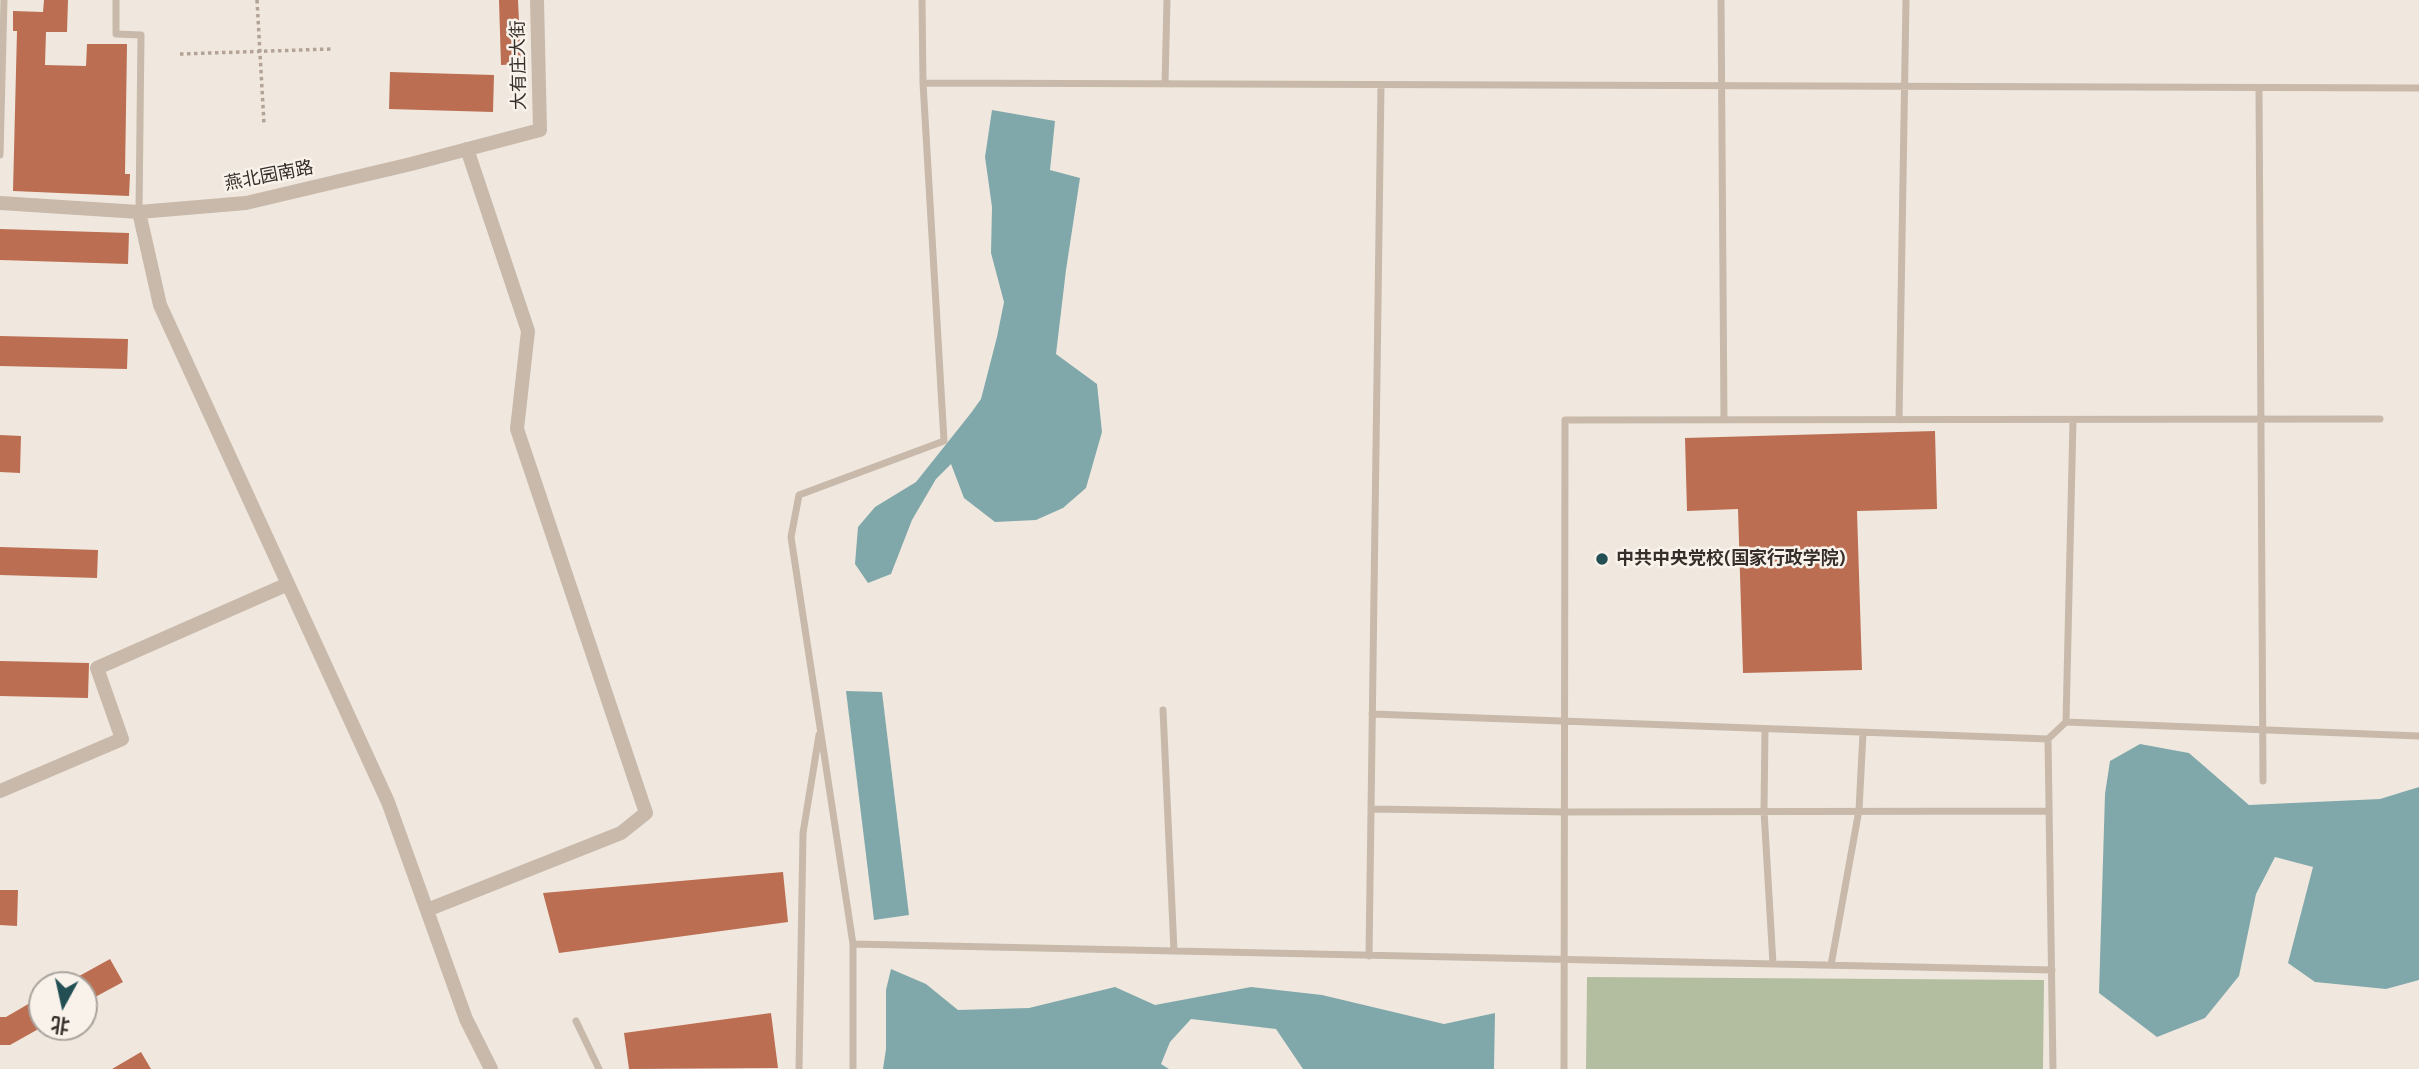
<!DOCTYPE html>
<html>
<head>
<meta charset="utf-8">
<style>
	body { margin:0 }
	#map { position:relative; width:2419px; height:1069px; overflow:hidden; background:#f0e8de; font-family:Figtree,"Noto Sans SC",sans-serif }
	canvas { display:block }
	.north { position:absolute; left:28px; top:971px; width:70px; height:70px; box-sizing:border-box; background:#f8f2eb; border:2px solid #aaa49e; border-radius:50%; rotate:188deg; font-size:19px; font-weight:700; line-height:28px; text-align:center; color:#362e2a }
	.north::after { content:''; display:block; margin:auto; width:24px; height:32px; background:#234f54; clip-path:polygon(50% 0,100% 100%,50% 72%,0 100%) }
</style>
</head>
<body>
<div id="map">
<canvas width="2419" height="1069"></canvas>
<div class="north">北</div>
</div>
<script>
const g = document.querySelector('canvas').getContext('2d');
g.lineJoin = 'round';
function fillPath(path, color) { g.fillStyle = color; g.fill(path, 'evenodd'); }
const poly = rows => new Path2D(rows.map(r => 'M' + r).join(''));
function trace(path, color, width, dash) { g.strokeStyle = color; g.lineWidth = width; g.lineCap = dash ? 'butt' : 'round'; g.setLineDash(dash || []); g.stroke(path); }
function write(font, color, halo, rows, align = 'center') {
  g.font = font + ' Figtree,"Noto Sans SC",sans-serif'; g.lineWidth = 5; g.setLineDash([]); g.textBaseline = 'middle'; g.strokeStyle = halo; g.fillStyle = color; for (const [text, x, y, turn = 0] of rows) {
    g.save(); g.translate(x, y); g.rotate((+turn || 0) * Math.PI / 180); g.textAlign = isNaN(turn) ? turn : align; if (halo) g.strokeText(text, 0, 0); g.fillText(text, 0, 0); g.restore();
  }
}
fillPath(poly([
	[1587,977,2044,980,2043,1069,1586,1069]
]), '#b3bea0');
fillPath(poly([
	[992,110,1055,121,1050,170,1080,178,1066,270,1056,354,1097,384,1102,432,1086,488,1063,508,1036,520,995,522,964,498,951,464,936,479,912,520,891,574,868,583,855,564,858,527,875,507,916,482,971,413,981,399,997,337,1004,302,991,253,992,207,985,157],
	[846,691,882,692,909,915,874,920],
	[2140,744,2189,753,2249,805,2380,799,2419,787,2419,980,2386,989,2315,982,2288,963,2313,867,2275,857,2256,894,2239,976,2205,1018,2157,1037,2099,993,2105,794,2110,761],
	[891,969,926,984,958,1010,1029,1008,1115,987,1155,1005,1251,987,1322,995,1444,1024,1495,1013,1494,1069,1303,1069,1276,1029,1191,1019,1170,1042,1161,1064,1169,1069,883,1069,886,1049,886,990]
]), '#80a8ab');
fillPath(poly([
	[44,0,68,0,67,32,46,32,45,65,86,66,87,44,127,44,125,174,130,174,129,196,13,191,17,31,13,31,13,11,43,12],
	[499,0,518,0,521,64,501,65],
	[390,72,494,75,493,112,389,109],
	[0,229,129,233,128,264,0,260],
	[0,336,128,339,127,369,0,366],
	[1935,431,1937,509,1857,511,1862,670,1743,673,1738,509,1687,511,1685,438],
	[0,435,21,436,20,473,0,472],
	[0,547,98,550,97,578,0,575],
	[0,661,89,663,88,698,0,696],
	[783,872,788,922,559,953,543,893],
	[0,890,18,890,17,926,0,925],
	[110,959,123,982,84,1003,84,985,63,985],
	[42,996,42,1027,10,1045,0,1045,0,1017,6,1017],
	[771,1013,778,1068,629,1069,624,1033],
	[141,1052,151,1069,112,1069]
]), '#bb6e52');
trace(poly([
	[257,0,264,124],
	[180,54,331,49]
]), '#b3a396', 3.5, [3.5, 3.5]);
trace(poly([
	[116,0,116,34,141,35,139,212],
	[1721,0,1724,420],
	[923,83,2419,88],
	[1165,84,1167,0],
	[2259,88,2263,781],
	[0,155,4,0],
	[1899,420,1906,0],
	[1163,710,1174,951],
	[1372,714,2048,739],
	[2066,722,2419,736],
	[1765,729,1764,811,1773,964],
	[1371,809,1565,812,2049,811],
	[853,944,2052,970],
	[1369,956,1381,85],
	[1831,965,1859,810,1863,733],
	[576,1021,599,1069],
	[799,1069,803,833,819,735],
	[853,1069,853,944,791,537,799,495,944,441,923,83,922,0],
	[1564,1069,1565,420,2380,419],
	[2053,1069,2048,739,2066,722,2073,420]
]), '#c8b9ab', 7);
trace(poly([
	[0,203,139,212,246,203,411,164,540,130,537,0],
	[139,212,160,305,388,802,466,1019,491,1069],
	[0,791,122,739,97,668,288,584],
	[427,910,621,833,646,813,517,429,528,331,467,149]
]), '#c8b9ab', 14);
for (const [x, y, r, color] of [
	[1602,559,7,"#234f54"]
]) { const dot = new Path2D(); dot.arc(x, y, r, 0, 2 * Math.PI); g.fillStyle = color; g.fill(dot); trace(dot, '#f8f2eb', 2.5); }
write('18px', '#362e2a', '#f8f2eb', [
	["大有庄大街",519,65,-91],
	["燕北园南路",269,176,-11]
]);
write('bold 18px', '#362e2a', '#f8f2eb', [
	["中共中央党校(国家行政学院)",1616,559]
], 'left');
</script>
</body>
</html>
